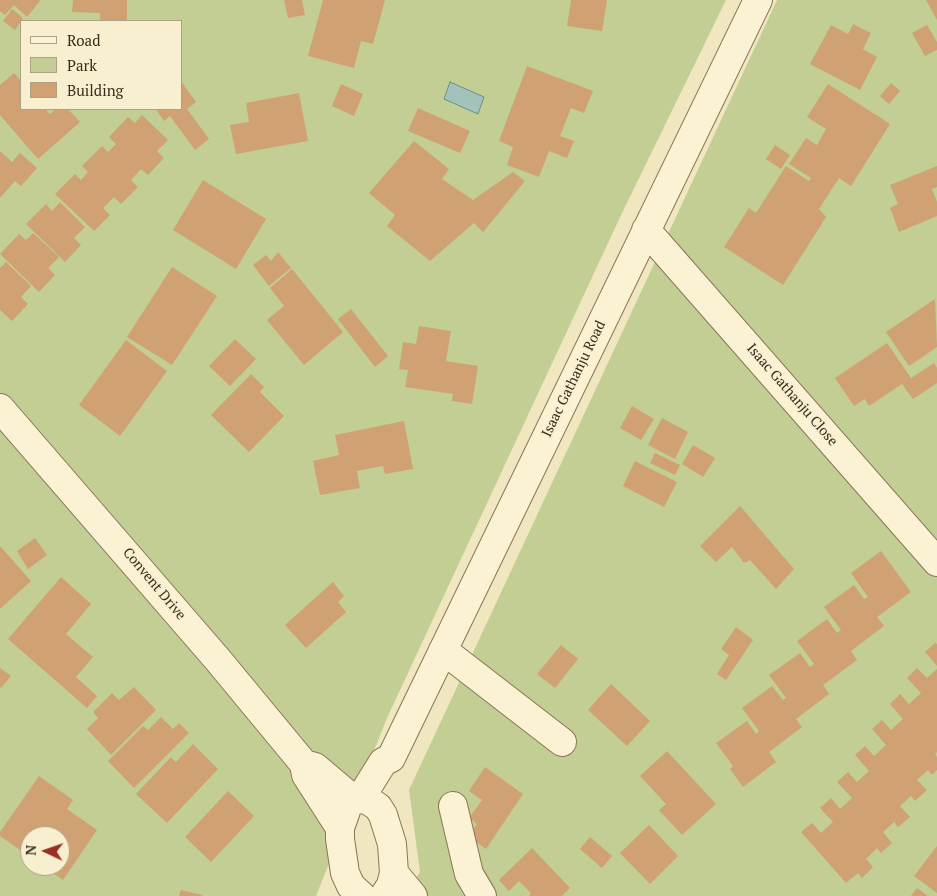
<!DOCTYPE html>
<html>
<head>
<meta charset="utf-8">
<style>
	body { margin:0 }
	#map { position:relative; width:937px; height:896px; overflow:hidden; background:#f0e6bf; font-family:"PT Serif",serif }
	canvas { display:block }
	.legend { position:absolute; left:20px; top:20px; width:162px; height:90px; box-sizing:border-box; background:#f7efcf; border:1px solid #aba187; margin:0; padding:6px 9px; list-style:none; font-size:15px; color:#382c1c }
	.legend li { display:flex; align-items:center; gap:10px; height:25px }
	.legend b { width:25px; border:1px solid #aba187 }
	.north { position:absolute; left:20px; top:826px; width:50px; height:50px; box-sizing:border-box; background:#f7efcf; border:1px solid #aba187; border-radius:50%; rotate:273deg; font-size:14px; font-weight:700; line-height:20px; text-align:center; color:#382c1c }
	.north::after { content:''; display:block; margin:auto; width:18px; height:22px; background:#9b2d24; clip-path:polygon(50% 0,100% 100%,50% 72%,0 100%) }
</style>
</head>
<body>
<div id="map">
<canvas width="937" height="896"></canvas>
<ul class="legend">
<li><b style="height:6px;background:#faf2d3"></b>Road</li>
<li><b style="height:14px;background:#c2ce93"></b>Park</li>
<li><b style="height:14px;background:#d0a273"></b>Building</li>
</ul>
<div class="north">N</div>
</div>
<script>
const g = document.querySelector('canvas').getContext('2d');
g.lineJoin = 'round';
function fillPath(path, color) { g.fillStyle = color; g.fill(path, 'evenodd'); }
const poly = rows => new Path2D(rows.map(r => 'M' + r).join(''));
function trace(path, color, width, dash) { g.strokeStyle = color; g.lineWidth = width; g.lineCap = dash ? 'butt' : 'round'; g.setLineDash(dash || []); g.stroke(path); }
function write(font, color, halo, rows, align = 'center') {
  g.font = font + ' "PT Serif",serif'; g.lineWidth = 4; g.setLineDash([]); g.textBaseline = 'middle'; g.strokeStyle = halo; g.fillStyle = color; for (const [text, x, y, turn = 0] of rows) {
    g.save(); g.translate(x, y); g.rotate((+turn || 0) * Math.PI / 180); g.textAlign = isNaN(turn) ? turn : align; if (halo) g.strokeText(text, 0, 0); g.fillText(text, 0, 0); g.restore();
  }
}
fillPath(poly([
	[0,0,726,0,622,213,387,718,316,896,0,896],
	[21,21,181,21,181,109,21,109],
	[30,836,60,836,60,866,30,866],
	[777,0,937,0,937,896,403,896,420,872,409,790]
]), '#c2ce93');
const water = poly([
	[450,82,484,97,478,114,444,99,450,82]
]);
fillPath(water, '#a3c2bb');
trace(water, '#69908a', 1);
fillPath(poly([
	[0,0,39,0,40,1,27,17,14,5,5,15,0,11],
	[73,0,127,0,127,21,100,21,100,13,72,12],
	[284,0,302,0,305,15,288,18],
	[323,0,385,0,373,44,361,41,354,68,308,56],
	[571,0,607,0,602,31,567,26],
	[926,0,937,0,937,20],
	[12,9,23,18,15,30,3,21],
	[853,24,871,33,863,49,877,57,860,90,810,64,831,25,848,34],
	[927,25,937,42,937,50,925,56,912,33],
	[527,66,593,91,584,113,571,108,560,136,574,141,567,158,549,151,539,177,507,165,513,147,499,141],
	[14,73,21,81,21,109,45,109,50,114,56,109,68,109,80,122,38,159,0,115,0,85],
	[181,81,196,102,187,109,209,139,195,150,170,116,164,121,156,109,181,109],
	[891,83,900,91,889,104,880,96],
	[341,84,363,94,354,116,332,106],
	[828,84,890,124,851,186,839,178,819,209,826,217,783,285,724,247,749,208,756,213,786,166,809,181,811,178,789,164,806,138,817,145,826,129,807,117],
	[299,93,308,141,236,154,230,125,249,122,246,103],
	[418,108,470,131,460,153,408,131],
	[142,115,168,140,157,151,164,158,148,175,141,169,131,180,138,187,121,204,114,197,103,208,110,215,94,231,55,194,75,174,81,180,88,172,82,166,102,146,108,152,116,144,109,137,128,117,135,123],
	[414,141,449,169,442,179,473,200,513,172,525,181,483,232,474,223,430,261,387,226,395,215,369,193],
	[775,145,790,155,781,169,766,159],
	[0,151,12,162,20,153,37,168,21,186,15,181,0,198],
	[937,166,937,187,932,189,937,202,937,216,899,232,890,208,898,204,890,185],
	[203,180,266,219,236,269,173,230],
	[60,202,85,227,74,238,81,245,65,262,26,224,46,204,52,211],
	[33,233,59,257,48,268,55,275,39,292,0,254,19,234,26,240],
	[278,252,291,268,269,286,253,265,266,255,271,261],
	[6,262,31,286,21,297,28,304,12,321,0,310,0,268],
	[172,267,217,296,172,365,127,337],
	[292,269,343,332,304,365,267,320,284,306,270,288],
	[935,299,937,347,909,366,886,332],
	[351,309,388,356,375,367,338,319],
	[419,326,451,331,446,361,478,366,472,404,452,401,453,394,405,387,408,370,399,369,403,342,416,344],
	[235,339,256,359,230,386,209,366],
	[126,340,167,371,120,436,79,405],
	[887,343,911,378,934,363,937,368,937,383,913,399,902,384,869,406,865,399,854,406,835,378],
	[251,374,264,387,260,392,284,416,249,452,211,415],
	[632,406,654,419,641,440,620,428],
	[662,418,688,432,675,459,648,445],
	[404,421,413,469,385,474,383,466,357,471,360,488,320,495,313,461,339,455,335,435],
	[693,445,715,458,703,477,682,464],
	[655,453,680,465,675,475,650,463],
	[635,461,677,482,664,507,623,486],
	[740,506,794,569,776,589,750,560,744,563,732,547,716,562,700,546],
	[35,538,47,555,28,569,17,551],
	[0,546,31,581,0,609],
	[881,551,911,592,877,617,884,626,851,651,857,660,823,685,829,694,796,719,802,727,769,752,776,762,743,787,730,769,733,766,716,743,747,721,756,734,759,731,742,708,772,686,783,700,786,698,769,675,800,653,810,667,814,664,797,641,827,619,837,633,841,630,824,607,854,585,864,599,868,597,851,573],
	[61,577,91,604,66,634,93,657,76,677,97,696,87,708,8,639],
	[333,582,344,596,338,602,346,612,306,648,285,625],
	[736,627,753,640,726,680,717,674,729,655,721,649],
	[935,643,937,644,937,666,925,652],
	[561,645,578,659,555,688,537,674],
	[0,668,11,676,1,688,0,687],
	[917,668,927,678,937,669,937,752,935,754,937,757,937,770,932,775,928,770,917,780,927,790,915,801,911,796,900,806,910,817,898,827,894,822,883,832,892,843,881,853,877,848,866,859,873,867,862,878,858,873,846,883,801,832,812,823,821,833,833,822,820,808,831,798,840,809,852,798,837,782,848,772,857,782,869,771,855,755,865,746,874,756,886,745,872,729,882,720,891,730,903,719,890,704,900,694,909,704,921,693,907,678],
	[611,684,650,721,627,746,588,710],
	[134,687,156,710,111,755,87,729,98,718,93,712,112,693,119,700],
	[161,717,173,729,179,723,189,733,134,788,108,761,143,726,148,730],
	[193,744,218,769,167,823,136,794,171,757,176,762],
	[667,751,716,804,682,835,659,810,666,804,640,776],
	[485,767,523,794,486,849,468,836,477,824,469,818,482,800,469,791],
	[39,776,73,800,67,809,97,830,63,880,43,866,60,866,60,836,30,836,30,857,0,836,0,832],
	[228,791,254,816,211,862,185,837],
	[649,825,678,856,650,884,620,853],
	[590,837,612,856,602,868,580,849],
	[937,846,937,893,914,876],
	[532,848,570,888,562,896,529,896,531,893,519,881,509,891,499,880],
	[917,888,928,896,911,896],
	[181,890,202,895,202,896,179,896]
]), '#d0a273');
const minor = poly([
	[646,230,937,562],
	[0,408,218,660,304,764],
	[443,650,562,742],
	[391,758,758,0],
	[304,764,306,775,340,828],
	[304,764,315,767,354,800],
	[360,799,383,762,391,758],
	[453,806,469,874,482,896],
	[394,873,413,896],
	[362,896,351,886,345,873,340,839,340,828,348,805,354,800,366,799,378,807,383,815,392,844,394,873,391,885,384,896]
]);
trace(minor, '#897657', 30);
trace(minor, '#faf2d3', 28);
write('14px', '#382c1c', '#f7efcf', [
	["Isaac Gathanju Road",574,379,-64],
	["Isaac Gathanju Close",792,395,49],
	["Convent Drive",154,584,50]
]);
</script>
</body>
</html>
